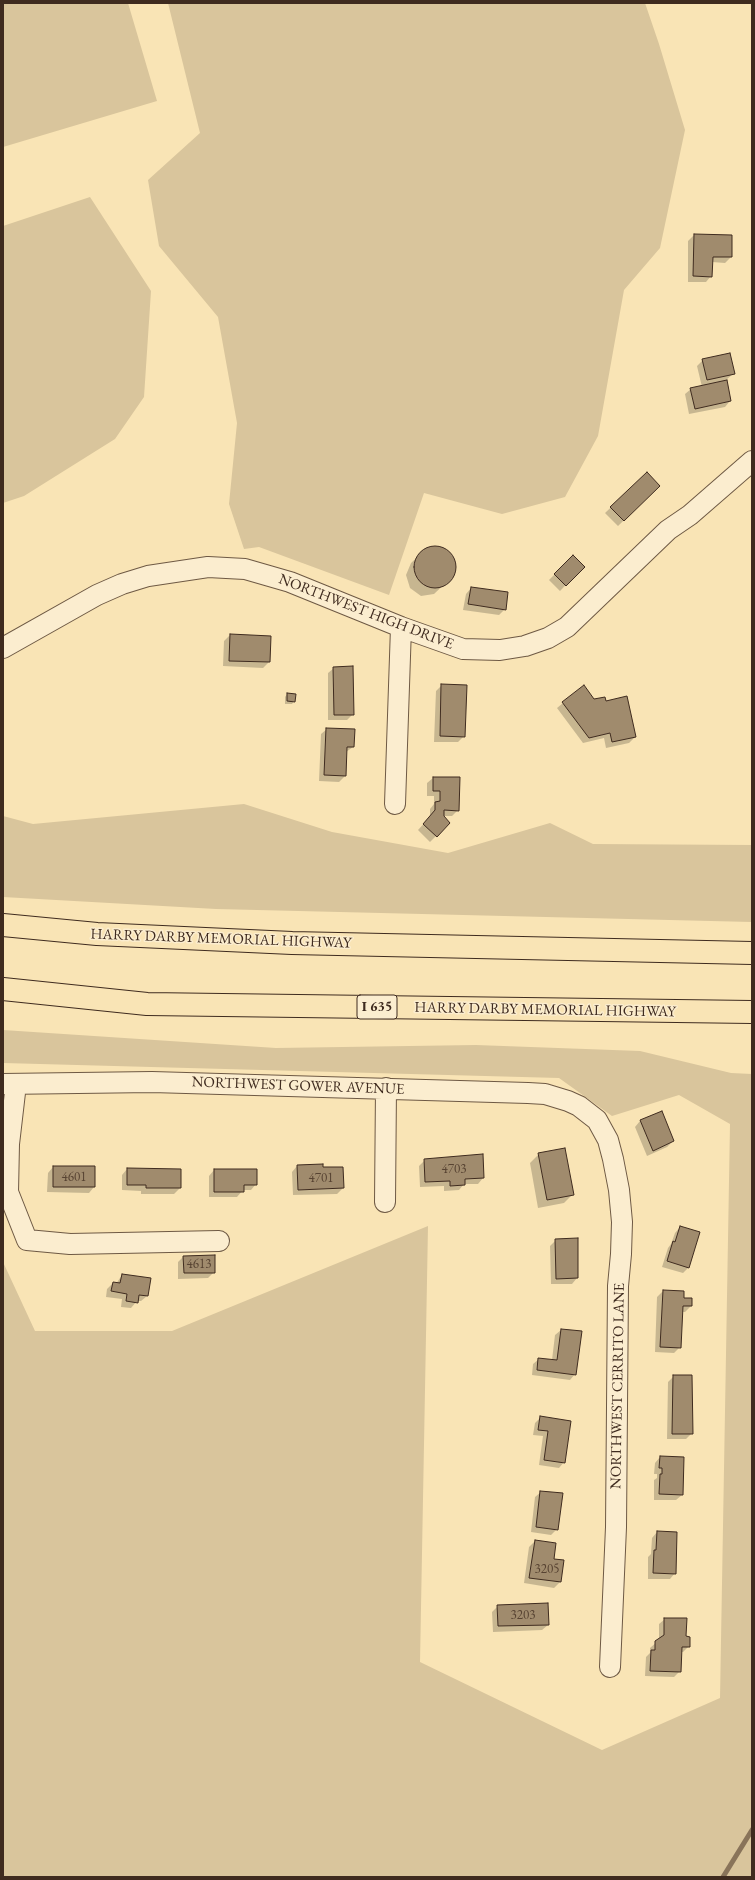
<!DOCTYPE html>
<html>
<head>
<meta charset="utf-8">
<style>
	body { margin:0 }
	#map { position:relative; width:755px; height:1880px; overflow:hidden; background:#f9e4b5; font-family:"EB Garamond",serif }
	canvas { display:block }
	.frame { position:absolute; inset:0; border:4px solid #3f2b1f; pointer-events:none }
</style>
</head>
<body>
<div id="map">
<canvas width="755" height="1880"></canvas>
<div class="frame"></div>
</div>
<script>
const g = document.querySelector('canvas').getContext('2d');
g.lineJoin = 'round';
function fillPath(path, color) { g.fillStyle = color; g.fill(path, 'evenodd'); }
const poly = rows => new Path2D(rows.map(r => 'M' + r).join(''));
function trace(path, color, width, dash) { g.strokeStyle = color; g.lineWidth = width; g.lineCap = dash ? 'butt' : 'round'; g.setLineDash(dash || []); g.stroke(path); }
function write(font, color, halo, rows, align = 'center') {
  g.font = font + ' "EB Garamond",serif'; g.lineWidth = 3; g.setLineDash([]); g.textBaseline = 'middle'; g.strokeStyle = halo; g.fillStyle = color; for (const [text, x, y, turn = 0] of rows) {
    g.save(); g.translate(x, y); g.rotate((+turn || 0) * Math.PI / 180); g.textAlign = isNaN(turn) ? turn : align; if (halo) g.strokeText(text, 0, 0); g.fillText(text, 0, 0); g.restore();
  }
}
fillPath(poly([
	[3,3,128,3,157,101,3,147],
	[168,3,645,3,659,44,685,130,660,248,624,290,598,436,565,497,502,514,424,493,389,595,259,547,244,549,229,504,237,423,218,317,159,246,148,180,200,133],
	[90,197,151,291,144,397,115,439,24,496,3,503,3,226],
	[244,804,332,832,448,853,550,823,593,844,752,845,752,922,216,909,3,897,3,816,33,824],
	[3,1030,276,1048,476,1045,640,1051,731,1073,752,1074,752,1877,3,1877,3,1262,35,1331,172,1331,428,1226,420,1662,602,1750,720,1698,730,1124,679,1095,612,1116,559,1078,3,1063]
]), '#d9c59c');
fillPath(poly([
	[694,235,731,257,725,263,712,262,711,276,706,282,688,282,688,241],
	[703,360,733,374,726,380,730,401,725,407,689,414,685,394,691,389,702,387,697,366],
	[647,473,659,486,618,526,605,513],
	[431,548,443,549,453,557,455,563,453,576,434,594,421,596,410,588,406,575,411,563,425,550],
	[573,556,583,567,560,591,549,580],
	[471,588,505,609,499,615,463,610,466,594],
	[230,635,270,637,269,662,263,668,223,666,224,641],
	[334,668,353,714,347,720,328,720,328,673],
	[442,685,464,736,458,742,434,742,436,691],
	[287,694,294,701,292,704,285,704,285,697],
	[594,700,605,702,635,737,629,743,606,748,604,738,583,743,557,708,563,703],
	[327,729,353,747,346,752,345,776,339,782,319,781,321,734],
	[433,778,458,810,452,816,441,816,449,823,430,842,418,830,430,817,430,809,434,804,434,796,427,796,427,783],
	[661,1112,673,1141,667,1147,647,1156,635,1127,640,1121],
	[539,1154,572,1195,564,1203,538,1208,530,1163],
	[425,1160,483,1178,478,1184,464,1184,459,1190,444,1191,444,1186,420,1187,419,1166],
	[297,1166,322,1168,343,1188,337,1194,293,1195,292,1172],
	[53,1167,94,1187,89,1193,47,1192,48,1173],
	[127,1169,180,1188,174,1194,141,1194,141,1191,122,1190,122,1175],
	[214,1170,256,1184,251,1190,243,1190,237,1197,209,1197,209,1176],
	[680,1227,689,1267,683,1273,662,1267,668,1248,671,1244,675,1233],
	[556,1240,577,1278,572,1284,551,1284,550,1246],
	[183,1257,214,1272,208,1278,178,1279,178,1262],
	[122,1275,147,1296,141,1301,137,1301,131,1308,121,1307,122,1299,106,1297,107,1289,113,1283,116,1284],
	[663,1291,683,1298,691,1299,691,1306,685,1312,682,1312,680,1347,674,1353,655,1352,657,1297],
	[561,1330,575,1374,570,1380,532,1375,533,1364,539,1359,552,1360,555,1335],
	[674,1376,692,1433,686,1439,667,1439,668,1382],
	[541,1417,570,1421,564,1462,559,1468,539,1465,543,1436,533,1435,535,1423],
	[660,1457,682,1495,676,1500,654,1500,654,1480,657,1478,657,1474,654,1474,655,1463],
	[541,1492,557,1529,551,1535,531,1532,535,1497],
	[657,1532,675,1573,670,1579,648,1579,648,1557,651,1554,652,1538],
	[535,1541,553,1559,563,1561,560,1582,554,1588,524,1583,529,1547],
	[498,1606,548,1625,542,1630,493,1632,492,1612],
	[665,1619,685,1637,689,1646,683,1652,681,1652,680,1671,674,1677,645,1676,646,1657,650,1653,650,1648,659,1640,659,1624]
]), '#0003');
trace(poly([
	[723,1877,752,1830]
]), '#89745a', 5);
const building = poly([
	[694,234,732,235,732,257,713,257,712,277,693,276,694,234],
	[730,353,735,374,707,380,702,359,730,353],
	[727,380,731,401,695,409,690,388,727,380],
	[647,472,660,486,624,521,610,507,647,472],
	'414 567a21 21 0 1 1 42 0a21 21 0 1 1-42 0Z',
	[573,555,585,567,566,586,554,574,573,555],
	[471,587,508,592,506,610,468,604,471,587],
	[230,634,271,636,270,662,229,661,230,634],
	[353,666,354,715,334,715,333,667,353,666],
	[441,684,467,685,465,737,440,736,441,684],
	[584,685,594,699,605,697,606,701,627,696,636,737,612,742,610,733,589,738,562,702,584,685],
	[287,693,296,694,295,702,287,701,287,693],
	[326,728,355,729,354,747,347,747,346,776,324,775,326,728],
	[433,777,460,777,459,811,444,810,444,816,450,823,437,837,423,824,435,810,435,802,440,801,440,791,433,791,433,777],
	[662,1111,674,1141,653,1151,640,1120,662,1111],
	[565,1148,574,1195,547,1200,538,1153,565,1148],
	[483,1154,484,1178,465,1179,465,1185,450,1186,450,1181,425,1182,424,1159,483,1154],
	[323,1164,323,1167,343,1167,344,1188,298,1190,297,1165,323,1164],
	[53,1166,95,1166,95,1187,53,1187,53,1166],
	[127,1168,181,1169,181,1188,146,1188,146,1185,127,1185,127,1168],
	[214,1169,257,1169,257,1185,244,1185,244,1192,214,1192,214,1169],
	[680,1226,700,1232,689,1268,667,1261,673,1241,675,1242,680,1226],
	[578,1238,578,1278,556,1279,555,1239,578,1238],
	[215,1255,215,1273,184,1273,183,1256,215,1255],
	[122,1274,151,1278,148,1296,139,1295,138,1303,126,1301,127,1294,111,1291,113,1282,120,1283,122,1274],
	[663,1290,684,1291,684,1298,692,1298,692,1306,683,1306,681,1348,660,1347,663,1290],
	[561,1329,582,1331,576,1375,537,1370,538,1358,557,1360,561,1329],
	[673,1375,692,1375,693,1434,672,1434,673,1375],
	[540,1416,571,1421,565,1463,544,1460,548,1431,538,1430,540,1416],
	[660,1456,684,1457,683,1495,659,1494,660,1474,662,1474,662,1468,659,1468,660,1456],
	[540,1491,563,1493,558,1530,536,1527,540,1491],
	[657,1531,677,1532,676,1574,653,1573,654,1550,656,1550,657,1531],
	[535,1540,556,1543,554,1559,564,1560,561,1582,529,1578,535,1540],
	[548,1603,549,1625,498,1626,497,1605,548,1603],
	[664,1618,687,1618,686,1636,690,1637,690,1647,682,1647,681,1672,650,1671,651,1650,655,1650,655,1641,664,1635,664,1618]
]);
fillPath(building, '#a08b6d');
trace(building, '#3f2b1f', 1);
const minor = poly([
	[3,648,97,595,122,584,148,576,208,567,245,569,290,582,401,627,463,649,500,650,525,646,548,638,567,627,668,530,690,515,752,461],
	[395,804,401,627],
	[3,1084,152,1082,528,1093,545,1094,568,1101,579,1106,597,1120,608,1140,613,1159,619,1190,622,1222,621,1254,618,1286,616,1527,610,1667],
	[16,1084,9,1144,8,1192,27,1240,70,1244,219,1241],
	[385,1202,386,1088]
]);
const highway = poly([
	[3,925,97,934,292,943,752,953],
	[3,989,147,1004,752,1012]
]);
trace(minor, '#6e5944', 22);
trace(highway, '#3f2b1f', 24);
trace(minor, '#fbedcf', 20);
trace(highway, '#f9e4b5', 22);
write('13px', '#574332', null, [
	["4703",454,1169],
	["4601",74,1177],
	["4701",321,1178],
	["4613",199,1264],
	["3205",547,1569],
	["3203",523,1615]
]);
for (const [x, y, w] of [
	[377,1007,40]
]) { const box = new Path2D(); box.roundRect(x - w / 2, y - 12, w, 24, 3); g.fillStyle = '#fbedcf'; g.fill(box); trace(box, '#3f2b1f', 1); }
write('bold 14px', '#3f2b1f', null, [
	["I 635",377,1007]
]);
write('15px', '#3f2b1f', '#fbedcf', [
	["NORTHWEST HIGH DRIVE",366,612,21],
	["HARRY DARBY MEMORIAL HIGHWAY",221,939,2],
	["HARRY DARBY MEMORIAL HIGHWAY",545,1010,1],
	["NORTHWEST GOWER AVENUE",298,1086,2],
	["NORTHWEST CERRITO LANE",618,1386,-89]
]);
</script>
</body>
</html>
